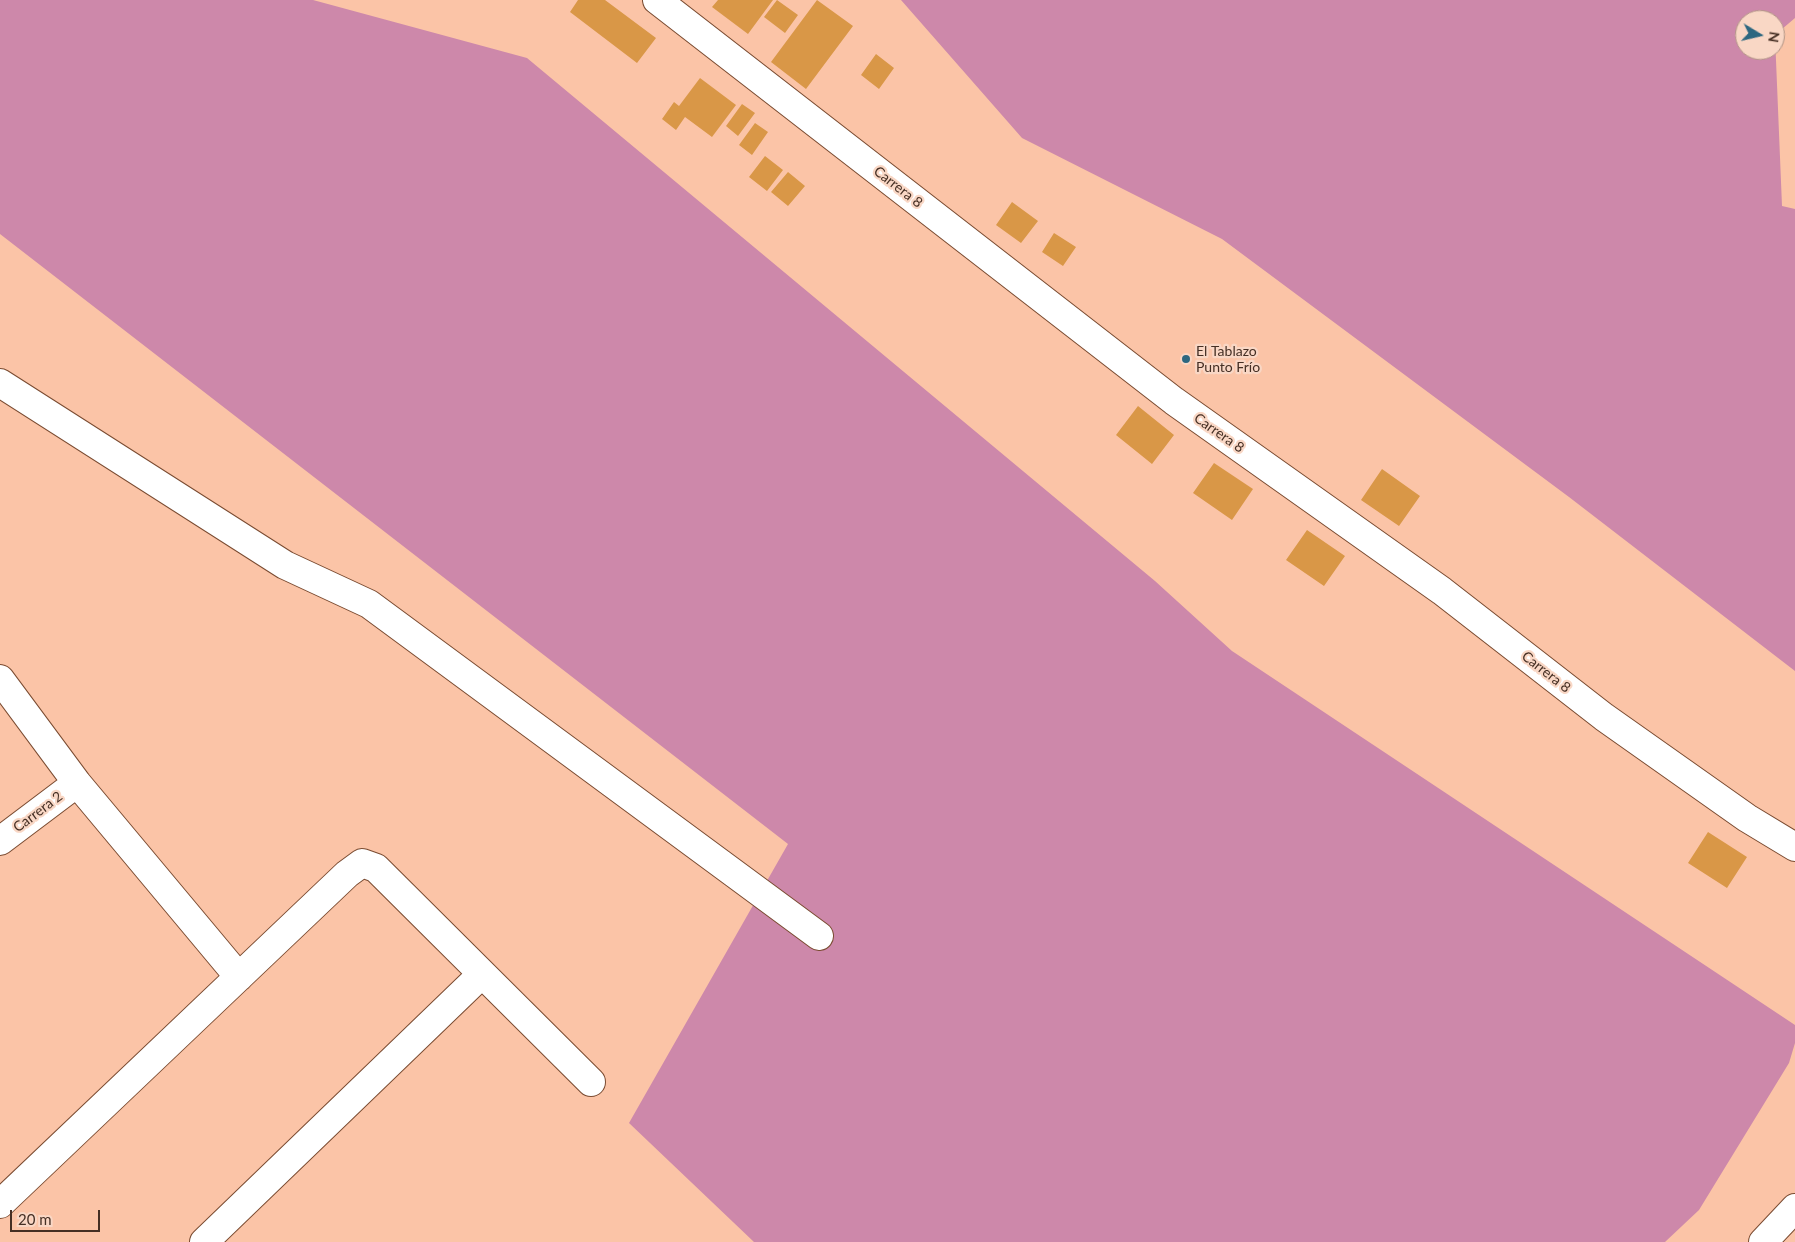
<!DOCTYPE html>
<html>
<head>
<meta charset="utf-8">
<style>
	body { margin:0 }
	#map { position:relative; width:1795px; height:1242px; overflow:hidden; background:#fbc4a7; font-family:Lato,sans-serif }
	canvas { display:block }
	.north { position:absolute; left:1735px; top:10px; width:50px; height:50px; box-sizing:border-box; background:#f9d7c5; border:1px solid #b19485; border-radius:50%; rotate:99deg; font-size:14px; font-weight:700; line-height:20px; text-align:center; color:#452f24 }
	.north::after { content:''; display:block; margin:auto; width:18px; height:22px; background:#2d6780; clip-path:polygon(50% 0,100% 100%,50% 72%,0 100%) }
	.scale { position:absolute; left:10px; top:1210px; width:90px; height:22px; box-sizing:border-box; border:2px solid #452f24; border-top:0; padding-left:6px; font-size:15px; line-height:18px; white-space:nowrap; color:#452f24; -webkit-text-stroke:4px #f9d7c5; paint-order:stroke }
</style>
</head>
<body>
<div id="map">
<canvas width="1795" height="1242"></canvas>
<div class="north">N</div>
<div class="scale">20 m</div>
</div>
<script>
const g = document.querySelector('canvas').getContext('2d');
g.lineJoin = 'round';
function fillPath(path, color) { g.fillStyle = color; g.fill(path, 'evenodd'); }
const poly = rows => new Path2D(rows.map(r => 'M' + r).join(''));
function trace(path, color, width, dash) { g.strokeStyle = color; g.lineWidth = width; g.lineCap = dash ? 'butt' : 'round'; g.setLineDash(dash || []); g.stroke(path); }
function write(font, color, halo, rows, align = 'center') {
  g.font = font + ' Lato,sans-serif'; g.lineWidth = 4.5; g.setLineDash([]); g.textBaseline = 'middle'; g.strokeStyle = halo; g.fillStyle = color; for (const [text, x, y, turn = 0] of rows) {
    g.save(); g.translate(x, y); g.rotate((+turn || 0) * Math.PI / 180); g.textAlign = isNaN(turn) ? turn : align; if (halo) g.strokeText(text, 0, 0); g.fillText(text, 0, 0); g.restore();
  }
}
fillPath(poly([
	[0,0,313,0,527,58,1155,581,1232,651,1795,1025,1795,1043,1789,1063,1699,1210,1665,1242,754,1242,629,1123,788,844,0,234],
	[901,0,1795,0,1795,18,1775,35,1775,20,1745,20,1745,50,1775,50,1775,36,1782,206,1795,209,1795,671,1569,497,1222,239,1022,138]
]), '#cd88aa');
fillPath(poly([
	[578,0,605,0,656,38,637,63,570,12],
	[718,0,773,0,748,34,712,7],
	[777,0,798,15,785,33,764,17],
	[817,0,853,26,806,89,771,62],
	[876,54,894,68,879,89,861,75],
	[700,78,736,105,712,137,685,117,676,130,662,119,674,102,679,106],
	[742,104,755,113,738,136,726,126],
	[755,123,768,132,752,155,739,145],
	[765,156,783,170,767,191,749,177],
	[788,172,805,186,788,206,771,192],
	[1012,202,1038,221,1021,243,996,225],
	[1054,233,1076,247,1063,266,1042,252],
	[1138,406,1174,435,1152,464,1116,435],
	[1214,463,1253,489,1232,520,1193,493],
	[1382,469,1420,496,1399,526,1361,500],
	[1307,530,1345,556,1324,586,1286,560],
	[1708,832,1747,857,1727,888,1688,863]
]), '#d99747');
const street = poly([
	[0,383,285,565,369,604,819,936],
	[0,679,77,783,239,977],
	[0,841,77,783],
	[0,1204,347,874,362,863,376,868,591,1082],
	[204,1242,482,974],
	[1763,1242,1795,1208]
]);
const secondary = poly([
	[657,0,1174,401,1442,591,1604,717,1747,818,1795,847]
]);
trace(street, '#7a4b31', 30);
trace(secondary, '#7a4b31', 30);
trace(street, '#fff', 28);
trace(secondary, '#fff', 28);
for (const [x, y, r, color] of [
	[1186,359,5,"#2d6780"]
]) { const dot = new Path2D(); dot.arc(x, y, r, 0, 2 * Math.PI); g.fillStyle = color; g.fill(dot); trace(dot, '#f9d7c5', 2); }
write('14px', '#452f24', '#f9d7c5', [
	["Carrera 8",898,187,38],
	["Carrera 8",1219,433,35],
	["Carrera 8",1546,672,38],
	["Carrera 2",38,812,-37]
]);
write('14px', '#452f24', '#f9d7c5', [
	["El Tablazo",1196,351],
	["Punto Frío",1196,367]
], 'left');
</script>
</body>
</html>
